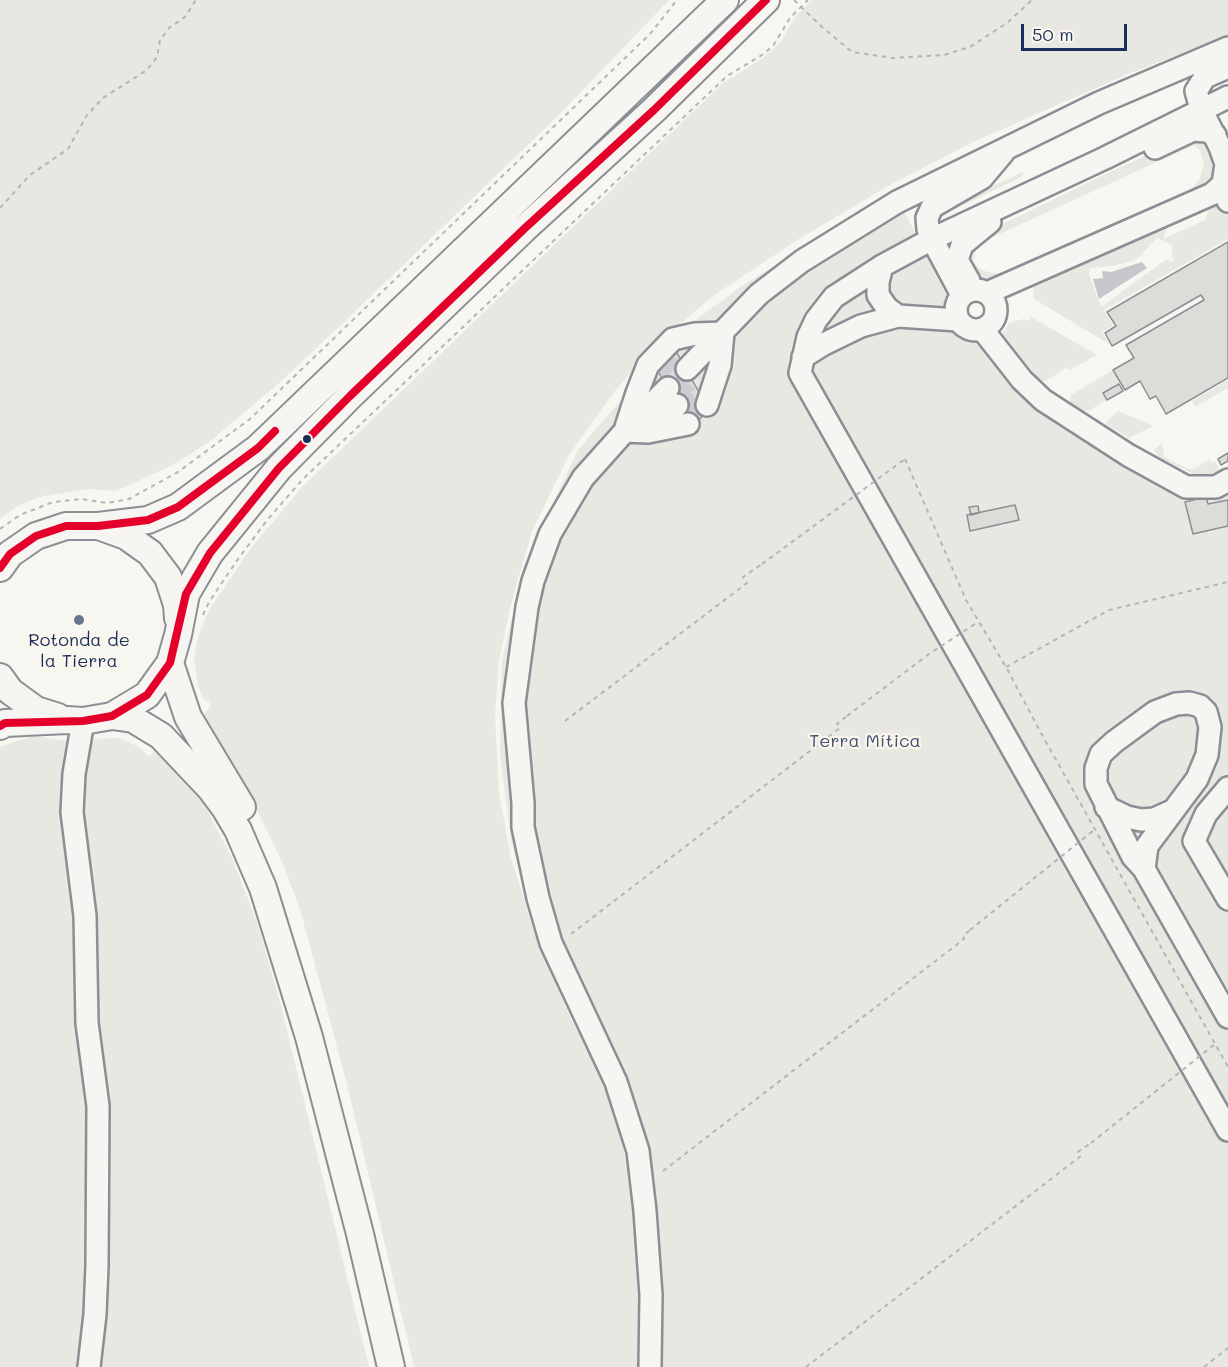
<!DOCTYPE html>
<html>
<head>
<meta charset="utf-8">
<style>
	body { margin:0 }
	#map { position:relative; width:1228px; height:1367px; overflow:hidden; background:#f8f6f0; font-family:Mali,sans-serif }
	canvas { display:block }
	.scale { position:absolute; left:1021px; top:24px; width:106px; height:27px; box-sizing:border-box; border:3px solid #1b2f5e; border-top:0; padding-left:8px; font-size:18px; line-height:21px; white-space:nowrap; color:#1b2f5e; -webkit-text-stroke:4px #fbf7ec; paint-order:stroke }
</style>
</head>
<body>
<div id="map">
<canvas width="1228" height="1367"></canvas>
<div class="scale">50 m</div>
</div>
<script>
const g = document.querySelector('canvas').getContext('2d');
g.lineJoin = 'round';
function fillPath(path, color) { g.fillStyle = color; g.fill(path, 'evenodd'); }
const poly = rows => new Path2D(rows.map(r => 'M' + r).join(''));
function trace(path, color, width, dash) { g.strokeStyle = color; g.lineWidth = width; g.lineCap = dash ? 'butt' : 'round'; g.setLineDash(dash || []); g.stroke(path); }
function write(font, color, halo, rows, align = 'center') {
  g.font = font + ' Mali,sans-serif'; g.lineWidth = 4.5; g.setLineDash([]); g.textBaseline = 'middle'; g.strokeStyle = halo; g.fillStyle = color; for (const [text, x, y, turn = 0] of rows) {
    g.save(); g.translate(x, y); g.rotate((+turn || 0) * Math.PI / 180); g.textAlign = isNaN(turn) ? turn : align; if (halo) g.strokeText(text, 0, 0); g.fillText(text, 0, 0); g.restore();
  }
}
fillPath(poly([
	[0,0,669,0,560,114,344,322,278,384,209,442,173,465,116,491,88,489,39,497,18,506,0,519],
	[812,0,1228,0,1228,35,1128,74,971,143,890,185,802,237,713,296,656,345,614,392,569,455,532,531,511,604,499,661,495,714,499,794,511,858,533,928,569,1015,604,1081,619,1124,626,1161,637,1250,640,1322,641,1263,632,1186,618,1111,549,962,512,847,500,755,502,661,524,565,578,450,678,333,743,285,895,194,927,255,930,254,948,282,948,297,970,340,1180,494,1228,487,1228,1367,414,1367,347,1084,300,909,283,864,252,799,204,714,211,706,209,702,204,700,198,685,194,659,198,636,209,610,251,548,303,486,696,109,722,84,764,57,780,43,795,17],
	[1196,135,1218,148,1216,183,1190,192,1200,178,1204,164,1200,150,1194,145,995,236,977,247,973,262,981,270,996,274,1009,270,1035,257,1045,256,1074,242,1123,222,995,284,979,281,969,275,966,247,988,231,1108,173,1185,138],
	[1023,172,1023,176,939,217,937,216,947,207],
	[1218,198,1228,213,1228,239,1104,310,1113,326,1102,332,1109,344,1034,299,1033,286,1169,223,1163,239,1205,220,1211,203],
	[1157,238,1172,245,1172,256,1174,260,1171,262,1167,259,1101,307,1089,274,1089,268,1112,266,1136,260],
	[1031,317,1097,355,1070,370,1067,367,1046,381,1041,381,1004,340,1002,334,1009,323,1023,319,1030,321],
	[1113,370,1121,383,1103,393,1107,400,1088,411,1073,407,1070,401,1071,395],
	[1228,380,1228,388,1195,407,1192,401],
	[1118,411,1153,426,1129,438,1107,425,1106,422],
	[1161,443,1164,449,1163,456,1188,469,1194,469,1210,459,1212,463,1215,461,1220,471,1208,476,1193,474,1157,456,1154,450],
	[32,736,69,741,61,778,64,826,71,882,75,998,81,1065,90,1124,90,1205,84,1340,79,1367,0,1367,0,747],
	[120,738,139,747,150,757,154,751,181,773,205,806,232,858,258,925,281,1006,369,1367,95,1367,101,1330,78,819,88,739]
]), '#e8e7e2');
fillPath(poly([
	[1142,262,1147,268,1099,299,1093,279,1103,278,1102,271,1111,272]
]), '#c5c7cb');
const building = poly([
	[1228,242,1228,378,1166,414,1156,396,1150,399,1140,381,1125,390,1113,370,1134,358,1126,345,1204,300,1201,295,1112,346,1105,333,1116,326,1107,312,1228,242],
	[672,344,709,410,690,428,654,364,672,344],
	[1119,384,1123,391,1107,400,1103,393,1119,384],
	[1228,453,1228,461,1221,465,1218,459,1228,453],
	[1206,497,1208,504,1228,500,1228,526,1193,534,1185,502,1206,497],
	[1015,505,1019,520,970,531,967,515,1015,505],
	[978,506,979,513,971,515,969,507,978,506]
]);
fillPath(building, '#dcdcd9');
trace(building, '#8b8e94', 1.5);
trace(poly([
	[658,371,677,352],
	[672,396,691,378],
	[682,414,702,396]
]), '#ccced3', 21, [21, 10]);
const minor = poly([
	[1228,67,1205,77,1196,91,1201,109,1220,147,1226,164,1223,184,1228,201],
	[1228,97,1105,158,932,239,882,266,834,297,816,320,808,337,800,373,1228,1130],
	[1155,148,1193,130,1206,131,1215,135],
	[882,266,878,282,878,295,887,308,898,316],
	[969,281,957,260,962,245,990,222],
	'956 310a20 20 0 1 1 40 0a20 20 0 1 1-40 0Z',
	[987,293,1212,194,1223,184],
	[962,295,932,239,928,229,927,218,932,207,982,178,1003,153],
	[982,329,1022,380,1043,400,1128,455,1186,487,1216,487,1228,480],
	[803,357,824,344,861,326,898,316,958,320],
	[687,369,759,294,802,261,897,202,1099,103,1228,48],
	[707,405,720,365,723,333],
	[626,427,637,393,648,365,673,339,695,334,723,333],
	[625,431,648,432,688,424],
	[649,431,677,405],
	[83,721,74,774,72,812,85,916,87,1023,98,1106,97,1266,95,1314,89,1367],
	[1228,788,1206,814,1194,841,1228,899],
	[1106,807,1127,817,1141,820,1154,819,1174,810],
	[1144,869,1147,846,1197,779,1207,755,1210,727,1206,712,1200,706,1189,703,1176,704,1155,712,1114,742,1101,754,1096,768,1096,784,1133,857,1144,869,1228,1017],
	[650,1367,651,1295,645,1211,638,1151,616,1082,551,943,538,898,523,827,523,803,514,703,527,607,533,581,550,534,583,478,625,431,668,388]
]);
const major = poly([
	[101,527,126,536,150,553,168,577,177,605,178,618],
	[0,568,10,554,36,536,66,526,98,526,148,520,178,507,258,448,725,0],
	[170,663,188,717,242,807],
	[0,677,10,691,36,710,58,717],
	[112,716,147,695,170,663,178,635,186,594,210,553,279,468,350,396,524,229,654,110,766,0],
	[0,726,5,723,67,720,83,721,112,716,133,719,161,736,211,789,225,808,238,830,263,888,309,1037,360,1234,391,1367]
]);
trace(minor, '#8b8e94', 26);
trace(major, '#8b8e94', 30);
trace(poly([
	[794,0,822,27,852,52,893,58,944,55,970,47,1007,23,1032,0],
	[0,208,30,175,68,149,87,115,103,98,147,70,157,57,160,40,169,28,185,17,196,0],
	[905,459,966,600,1006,667,1041,733,1228,1067],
	[0,529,20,515,53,502,81,499,107,503,129,499,178,472,250,419,650,34,677,0],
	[203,615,209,602,238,559,268,519,302,480,727,76,762,55,773,46,790,18,808,0],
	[1006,667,1109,610,1228,582],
	[565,721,747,583,743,577,762,564],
	[571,934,840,728,837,724,847,716],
	[663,1171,964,939,963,936,970,930],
	[806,1367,1081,1156,1078,1152,1091,1143],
	[1204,1367,1228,1348]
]), '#b3b5b7', 2, [4.5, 4.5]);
trace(minor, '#f6f5f1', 21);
trace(major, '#f6f5f1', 26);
trace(poly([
	[762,564,905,459],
	[847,716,929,654,978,622],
	[970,930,1094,830],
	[1091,1143,1215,1044]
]), '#b3b5b7', 2, [4.5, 4.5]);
trace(poly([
	[0,568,10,554,36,536,66,526,98,526,148,520,178,507,258,448,275,431],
	[0,726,5,723,83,721,112,716,147,695,170,663,186,594,210,553,279,468,350,396,524,229,654,110,766,0]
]), '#e4002b', 8);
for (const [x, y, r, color] of [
	[307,439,5,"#1b2f5e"],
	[79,620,6,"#687591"]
]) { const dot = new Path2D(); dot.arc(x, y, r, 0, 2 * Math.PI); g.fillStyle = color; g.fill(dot); trace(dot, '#fbf7ec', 2); }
write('18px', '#1b2f5e', '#fbf7ec', [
	["Rotonda de",79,640],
	["la Tierra",79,661]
]);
write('18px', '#415176', '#fbf7ec', [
	["Terra Mítica",865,741]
]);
</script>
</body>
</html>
